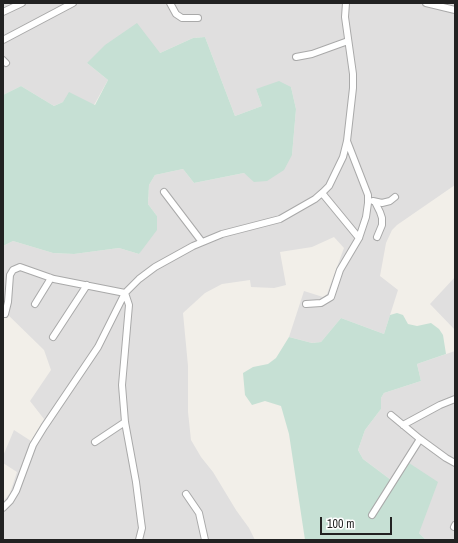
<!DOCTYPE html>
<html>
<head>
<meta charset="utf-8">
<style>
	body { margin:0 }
	#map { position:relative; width:458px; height:543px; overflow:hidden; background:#f2efe9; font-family:"Archivo Narrow",sans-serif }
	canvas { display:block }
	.frame { position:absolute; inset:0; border:4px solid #222; pointer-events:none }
	.scale { position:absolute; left:320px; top:517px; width:72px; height:18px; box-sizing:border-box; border:2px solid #222; border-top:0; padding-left:5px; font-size:12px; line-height:14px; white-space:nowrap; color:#222; -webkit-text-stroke:3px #fff; paint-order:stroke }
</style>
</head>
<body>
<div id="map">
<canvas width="458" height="543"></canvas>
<div class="frame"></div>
<div class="scale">100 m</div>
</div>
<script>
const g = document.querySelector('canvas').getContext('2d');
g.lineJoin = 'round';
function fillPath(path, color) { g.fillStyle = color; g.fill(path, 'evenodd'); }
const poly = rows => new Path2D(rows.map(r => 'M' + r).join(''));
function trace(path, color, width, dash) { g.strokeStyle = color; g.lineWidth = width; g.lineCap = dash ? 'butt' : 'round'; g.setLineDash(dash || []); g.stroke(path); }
fillPath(poly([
	[3,3,455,3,455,185,397,225,392,230,386,243,380,276,398,290,384,334,341,318,321,342,312,343,289,337,304,291,323,297,327,294,344,248,334,237,312,247,280,252,286,285,274,288,251,287,250,280,222,284,205,293,183,313,188,366,188,412,191,440,201,457,213,472,236,510,249,528,255,540,3,540,3,502,10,493,17,472,3,463,3,456,14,430,31,441,44,419,30,401,51,370,44,350,3,310,3,246,13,241,53,253,74,254,119,248,139,254,157,216,148,204,149,185,155,175,183,169,194,183,244,173,249,176,292,155,296,109,291,87,256,89,262,106,235,116,205,37,193,38,160,53,87,63,108,80,94,105,63,102,54,106,21,86,3,95],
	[455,277,455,330,430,304],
	[455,351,455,540,426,540,419,533,395,483,363,459,358,450,365,430,381,409,381,398,384,393,421,381,417,364]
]), '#e0dfdf');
fillPath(poly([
	[137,23,160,53,193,38,205,37,235,116,262,106,256,89,279,81,291,87,296,109,292,155,284,170,267,181,254,182,244,173,194,183,183,169,155,175,149,185,148,204,157,216,157,230,139,254,119,248,74,254,53,253,13,241,3,246,3,95,21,86,54,106,63,102,69,92,95,105,108,80,87,63,105,45],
	[397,313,403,315,408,324,417,326,431,323,439,329,443,335,446,354,417,364,421,381,384,393,381,398,381,409,365,430,358,450,363,459,395,483,409,463,438,482,419,533,426,540,305,540,289,434,281,406,265,401,252,405,245,395,243,373,253,367,268,364,276,358,289,337,312,343,321,342,341,318,384,334,390,315]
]), '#c6e0d4');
const minor = poly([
	[170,3,176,14,182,18,198,18],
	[426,3,455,10],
	[3,12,22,3],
	[3,40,73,3],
	[296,57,312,54,348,41],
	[3,60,6,63],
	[164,192,202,242],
	[322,193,359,238],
	[373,201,382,203,390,201,395,197],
	[375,202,380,212,382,218,382,225,377,237],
	[35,304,51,278],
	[306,304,321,303,331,297,340,270,359,238,366,217,368,203,368,195,347,141],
	[5,314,8,302,10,275,13,270,20,267,54,279,125,293,129,305,122,385,125,422,136,482,141,521,142,528,139,540],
	[53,337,87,285],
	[391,415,420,439,446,458,455,463],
	[403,425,440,405,455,399],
	[95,442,125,422],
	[186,494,199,513,205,540],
	[3,508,10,501,16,491,33,445,44,427,98,347,125,293,139,279,155,267,193,246,222,234,280,219,315,199,323,192,329,186,343,157,347,141,353,88,353,74,345,17,346,3],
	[372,515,420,439],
	[454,527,455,525]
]);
trace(minor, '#a9a9a9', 8);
trace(minor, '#fff', 6);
</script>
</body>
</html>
